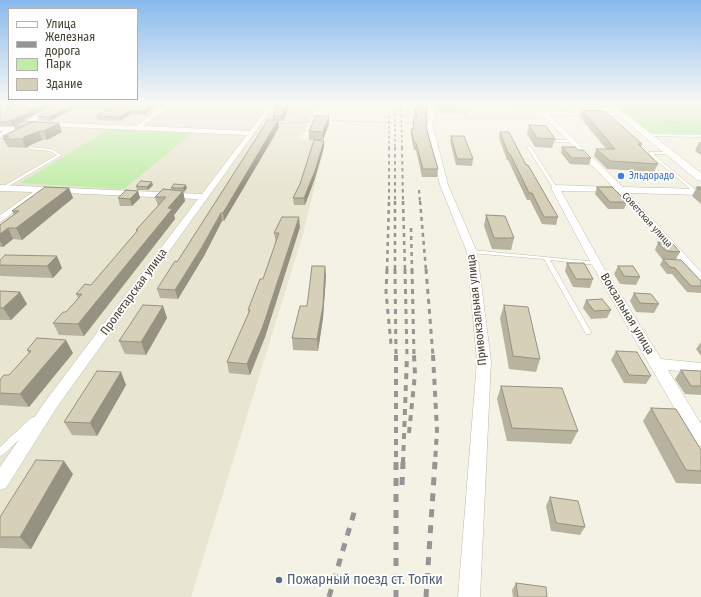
<!DOCTYPE html>
<html>
<head>
<meta charset="utf-8">
<style>
	body { margin:0 }
	#map { position:relative; width:701px; height:597px; overflow:hidden; background:#f4f2e4; font-family:"Fira Sans Condensed",sans-serif }
	canvas { display:block }
	.legend { position:absolute; left:8px; top:8px; width:130px; height:92px; box-sizing:border-box; background:#fff; border:1px solid #b5b3ad; margin:0; padding:5px 7px; list-style:none; font-size:12px; color:#464233 }
	.legend li { display:flex; align-items:center; gap:8px; height:20px }
	.legend b { width:20px; border:1px solid #b5b3ad }
</style>
</head>
<body>
<div id="map">
<canvas width="701" height="597"></canvas>
<ul class="legend">
<li><b style="height:5px;background:#fff"></b>Улица</li>
<li><b style="height:5px;background:#959595"></b>Железная дорога</li>
<li><b style="height:11px;background:#c1eca8"></b>Парк</li>
<li><b style="height:11px;background:#d6d0b8"></b>Здание</li>
</ul>
</div>
<script>
const g = document.querySelector('canvas').getContext('2d');
g.lineJoin = 'round';
function fillPath(path, color) { g.fillStyle = color; g.fill(path, 'evenodd'); }
const poly = rows => new Path2D(rows.map(r => 'M' + r).join(''));
function trace(path, color, width, dash) { g.strokeStyle = color; g.lineWidth = width; g.lineCap = dash ? 'butt' : 'round'; g.setLineDash(dash || []); g.stroke(path); }
function write(font, color, halo, rows, align = 'center') {
  g.font = font + ' "Fira Sans Condensed",sans-serif'; g.lineWidth = 3.5; g.setLineDash([]); g.textBaseline = 'middle'; g.strokeStyle = halo; g.fillStyle = color; for (const [text, x, y, turn = 0] of rows) {
    g.save(); g.translate(x, y); g.rotate((+turn || 0) * Math.PI / 180); g.textAlign = isNaN(turn) ? turn : align; if (halo) g.strokeText(text, 0, 0); g.fillText(text, 0, 0); g.restore();
  }
}
fillPath(poly([
	[0,104,319,104,300,139,326,141,303,234,191,597,0,597]
]), '#e8e5d1');
fillPath(poly([
	[435,104,465,107,467,115,441,115],
	[614,104,701,104,701,134,651,133],
	[109,129,192,133,124,189,20,183]
]), '#c1eca8');
const service = poly([
	[516,106,614,108,615,109,614,110,517,108,516,106],
	[644,134,701,135,701,137,645,136,644,136,644,134],
	[556,140,572,140,574,141,572,142,556,142,556,140],
	[528,146,531,147,557,188,556,189,553,188,527,147,528,146],
	[29,147,51,149,62,155,4,189,2,189,2,187,57,155,50,151,30,149,28,148,29,147],
	[649,152,670,152,671,153,669,154,653,154,697,191,697,193,695,193,649,154,649,152],
	[472,250,598,262,599,263,596,265,550,260,591,332,590,334,586,334,544,259,470,253,469,252,470,251,472,250],
	[34,417,37,418,38,420,37,422,3,455,0,456,0,447,31,418,34,417]
]);
const minor = poly([
	[166,104,172,104,143,126,250,131,270,104,275,104,57,407,6,488,0,490,0,467,47,399,198,199,43,192,0,222,0,215,33,192,0,191,0,185,202,194,247,135,45,126,42,124,45,122,136,126,166,104],
	[426,104,432,104,436,119,432,123,448,185,477,252,491,361,480,597,458,597,477,361,467,252,440,185,426,123,430,119,426,104],
	[542,112,622,113,622,115,620,116,549,115,623,187,701,189,701,195,628,193,701,272,701,282,697,281,618,192,561,191,601,263,661,359,701,363,701,373,668,370,701,424,701,446,695,444,591,263,551,188,555,185,613,187,542,114,542,112],
	[0,127,13,127,16,129,13,131,0,131,0,127]
]);
const tertiary = poly([
	[59,104,68,104,0,138,0,133,59,104],
	[605,104,613,104,701,173,701,181,697,180,605,104]
]);
trace(service, '#c0bca6', 1);
trace(minor, '#c0bca6', 1);
trace(tertiary, '#c0bca6', 1);
trace(poly([
	[676,104,682,108],
	[688,107,696,104],
	[286,110,294,112,308,120],
	[633,111,653,104],
	[633,112,668,113,660,108,701,109],
	[668,113,677,119,701,119],
	[636,115,701,128],
	[441,119,540,119],
	[328,120,341,121],
	[408,123,414,123],
	[276,124,315,121]
]), '#c3bb95', 1, [1, 1]);
fillPath(service, '#fff');
fillPath(minor, '#fff');
fillPath(tertiary, '#fff');
trace(poly([
	[395,104,395,148],
	[401,105,402,148],
	[389,116,389,148]
]), '#959595', 1.5, [2.5, 2.5]);
trace(poly([
	[389,147,389,202],
	[395,147,395,202],
	[402,147,403,202],
	[419,190,420,202]
]), '#959595', 2, [3.5, 3.5]);
trace(poly([
	[395,201,395,270],
	[403,201,405,270],
	[420,201,426,270],
	[411,228,412,270],
	[387,270,389,201]
]), '#959595', 2.5, [4, 4]);
trace(poly([
	[387,269,386,292,391,344],
	[395,269,396,356],
	[405,269,407,356],
	[412,269,414,356],
	[426,269,433,356]
]), '#959595', 3, [5, 5]);
trace(poly([
	[396,355,396,463],
	[433,355,437,430,435,463],
	[409,433,415,374,414,355],
	[403,463,407,355]
]), '#959595', 4, [6, 6]);
trace(poly([
	[396,462,396,597],
	[402,485,403,462],
	[329,597,356,506],
	[426,597,435,462]
]), '#959595', 5, [8, 8]);
trace(poly([
	[341,121,408,123]
]), '#c3bb95', 1, [1, 1]);
fillPath(poly([
	[0,104,21,104,11,110,14,111,26,104,55,104,12,126,0,126],
	[61,104,159,104,144,115,131,114,120,121,98,120,96,116,107,110,73,109,50,121,39,120,38,116],
	[279,104,290,104,289,106,283,121,278,121,279,127,273,138,224,221,222,221,204,256,178,299,160,298,157,289,177,262,273,120,273,116],
	[413,104,426,104,427,112,427,118,426,118,427,124,426,129,438,169,437,177,422,177,416,150,414,150,411,136,411,129,413,129,413,118,415,118],
	[538,104,558,104,558,105],
	[616,104,632,104,632,105],
	[582,110,642,144,641,147,658,164,654,172,607,169,594,156,596,149,606,149,580,117],
	[329,116,329,124,323,140,309,140,309,131],
	[35,122,59,123,62,132,47,140,42,140,28,146,26,148,8,147,3,139,4,138,3,136,15,130,14,126],
	[529,125,555,139,552,148,535,147,527,134],
	[500,132,526,165,558,217,556,225,542,224,530,200,527,200,508,160,507,160,499,138],
	[451,136,473,159,472,166,456,165,450,141],
	[324,141,324,147,315,178,305,205,294,205,293,198],
	[699,142,701,142,701,155,695,151],
	[562,147,578,150,591,158,589,165,570,164,561,153],
	[153,185,148,190,137,190,136,186],
	[597,187,627,202,624,209,608,209,595,194],
	[697,187,701,187,701,204,692,196],
	[69,188,73,198,22,240,13,239,3,247,0,247,0,225,14,215,12,211],
	[171,188,187,188,184,192,183,192,185,201,174,215,175,219,84,336,59,335,53,323,66,312,78,298,76,294,91,285,137,232,136,230,158,206,155,197,172,190],
	[138,191,140,198,132,206,120,206,118,198],
	[486,215,514,238,511,250,492,249,484,226],
	[300,227,265,337,250,375,229,373,227,362,249,314,248,310,263,279,276,243,274,233],
	[658,242,680,252,676,259,662,259,655,250],
	[663,259,701,281,701,293,687,292,672,274,667,274,660,265],
	[0,260,62,268,53,278,1,276,0,275],
	[567,263,593,279,590,288,573,287,565,271],
	[618,266,640,277,636,285,620,284,614,274],
	[326,276,323,318,318,351,293,350,292,338,307,306],
	[0,291,20,292,27,304,11,320,0,320],
	[634,293,659,304,654,313,636,312,630,301],
	[586,300,611,310,607,318,591,319,583,308],
	[504,305,540,359,536,372,509,369,500,318],
	[163,306,167,318,146,355,125,354,119,341],
	[701,342,701,356,696,349],
	[27,350,73,353,29,407,0,405,0,380,9,375,29,354],
	[616,351,651,376,646,384,624,383,611,360],
	[681,370,701,371,701,395,685,394,675,379],
	[121,372,126,385,97,436,72,435,64,422],
	[501,386,578,431,571,444,507,441,497,399],
	[651,408,701,450,701,484,676,483,643,421],
	[73,474,31,549,0,548,0,517],
	[550,497,585,527,580,535,551,531,546,506],
	[516,583,547,597,513,597,512,590]
]), '#b8b39e');
fillPath(poly([
	[12,104,21,104,9,111,7,109,8,107],
	[46,104,55,104,12,126,10,121],
	[152,104,159,104,144,115,143,111],
	[287,104,290,104,289,106,283,121,282,116],
	[72,105,73,109,50,121,49,117],
	[130,111,131,114,120,121,119,117],
	[329,116,329,124,323,140,323,132],
	[278,120,279,127,273,138,224,221,223,213],
	[59,123,62,132,47,140,44,131],
	[39,131,42,140,28,146,26,148,22,139,24,137],
	[324,141,324,147,315,178,305,205,304,198],
	[152,182,153,185,148,190,147,187],
	[186,185,187,188,184,192,183,188],
	[69,188,73,198,22,240,16,228],
	[138,191,140,198,132,206,130,199],
	[183,191,185,201,174,215,175,219,84,336,78,324,168,208],
	[221,213,222,221,204,256,178,299,175,290],
	[299,217,300,227,265,337,250,375,247,364],
	[8,228,13,239,3,247,0,241,0,234],
	[57,256,62,268,53,278,47,266],
	[325,266,326,276,323,318,318,351,317,339],
	[20,292,27,304,11,320,3,308],
	[163,306,167,318,146,355,141,342],
	[66,340,73,353,29,407,20,394],
	[121,372,126,385,97,436,90,423],
	[64,461,73,474,31,549,20,537]
]), '#969281');
const building = poly([
	[0,104,12,104,8,107,7,109,14,111,26,104,46,104,10,121,0,122,0,104],
	[61,104,152,104,143,111,130,111,119,117,96,116,114,107,72,105,49,117,38,116,61,104],
	[279,104,287,104,282,116,273,116,279,104],
	[414,104,426,104,427,112,425,112,427,124,425,124,438,169,423,169,416,143,414,143,411,129,414,129,413,118,417,118,414,104],
	[582,110,605,111,642,144,638,144,658,164,610,161,596,149,615,149,582,110],
	[316,116,329,116,323,132,309,131,316,116],
	[268,120,278,120,223,213,221,213,202,247,175,290,157,289,175,261,177,262,268,120],
	[24,121,35,122,32,122,23,126,14,126,24,121],
	[32,122,59,123,44,131,39,131,24,137,22,139,3,139,9,136,3,136,32,122],
	[529,125,546,126,555,139,537,138,529,125],
	[500,132,509,132,526,165,528,165,558,217,544,217,532,193,529,193,510,154,508,153,500,132],
	[451,136,464,136,473,159,457,159,451,136],
	[314,140,324,141,315,171,304,198,293,198,300,184,314,140],
	[562,147,575,147,578,150,583,150,591,158,572,158,562,147],
	[141,181,152,182,147,187,136,186,141,181],
	[174,184,186,185,183,188,171,188,174,184],
	[45,187,69,188,16,228,8,228,0,234,0,225,19,211,12,211,45,187],
	[597,187,612,187,627,202,610,202,597,187],
	[697,187,701,187,701,190,697,187],
	[163,189,183,191,168,208,172,209,78,324,53,323,63,312,66,312,82,294,76,294,85,284,91,285,138,230,136,230,166,197,155,197,163,189],
	[126,190,138,191,130,199,118,198,126,190],
	[486,215,505,216,514,238,494,238,486,215],
	[282,217,299,217,263,326,247,364,227,362,250,310,248,310,260,279,263,279,279,233,274,233,282,217],
	[658,242,672,243,680,252,666,251,658,242],
	[5,255,57,256,47,266,0,265,0,260,5,255],
	[663,259,681,260,701,281,701,286,691,286,675,268,670,267,663,259],
	[567,263,584,263,593,279,576,279,567,263],
	[312,266,325,266,323,306,317,339,292,338,300,306,307,306,312,266],
	[618,266,633,266,640,277,624,276,618,266],
	[0,291,20,292,3,308,0,308,0,291],
	[634,293,651,294,659,304,640,303,634,293],
	[602,299,611,310,594,311,586,300,602,299],
	[143,305,163,306,141,342,119,341,143,305],
	[504,305,528,307,540,359,513,356,504,305],
	[37,338,66,340,20,394,0,393,0,380,4,375,9,375,31,351,27,350,37,338],
	[616,351,637,352,651,376,629,375,616,351],
	[681,370,701,371,701,386,691,386,681,370],
	[97,371,121,372,90,423,64,422,97,371],
	[501,386,562,388,578,431,512,428,501,386],
	[651,408,676,409,701,450,701,471,686,470,651,408],
	[36,460,64,461,20,537,0,537,0,517,36,460],
	[550,497,578,501,585,527,556,523,550,497],
	[516,583,546,587,547,597,518,597,516,583]
]);
fillPath(building, '#d6d0b8');
trace(building, '#969281', 1);
const sky = g.createLinearGradient(0, 0, 0, 188);
sky.addColorStop(0, '#88b9ee');
sky.addColorStop(0.55, '#faf9f3');
sky.addColorStop(1, '#faf9f300');
g.fillStyle = sky;
g.fillRect(0, 0, 701, 188);
for (const [x, y, r, color] of [
	[621,176,4,"#3f7fe0"],
	[279,580,4,"#5c6f8a"]
]) { const dot = new Path2D(); dot.arc(x, y, r, 0, 2 * Math.PI); g.fillStyle = color; g.fill(dot); trace(dot, '#fff', 1.5); }
write('10px', '#366cbe', '#fff', [
	["Эльдорадо",629,176]
], 'left');
write('10px', '#464233', '#fff', [
	["Советская улица",647,220,48]
]);
write('12px', '#464233', '#fff', [
	["Пролетарская улица",134,292,-54],
	["Привокзальная улица",477,310,-96],
	["Вокзальная улица",627,314,59]
]);
write('14px', '#4e5e75', '#fff', [
	["Пожарный поезд ст. Топки",287,580]
], 'left');
</script>
</body>
</html>
